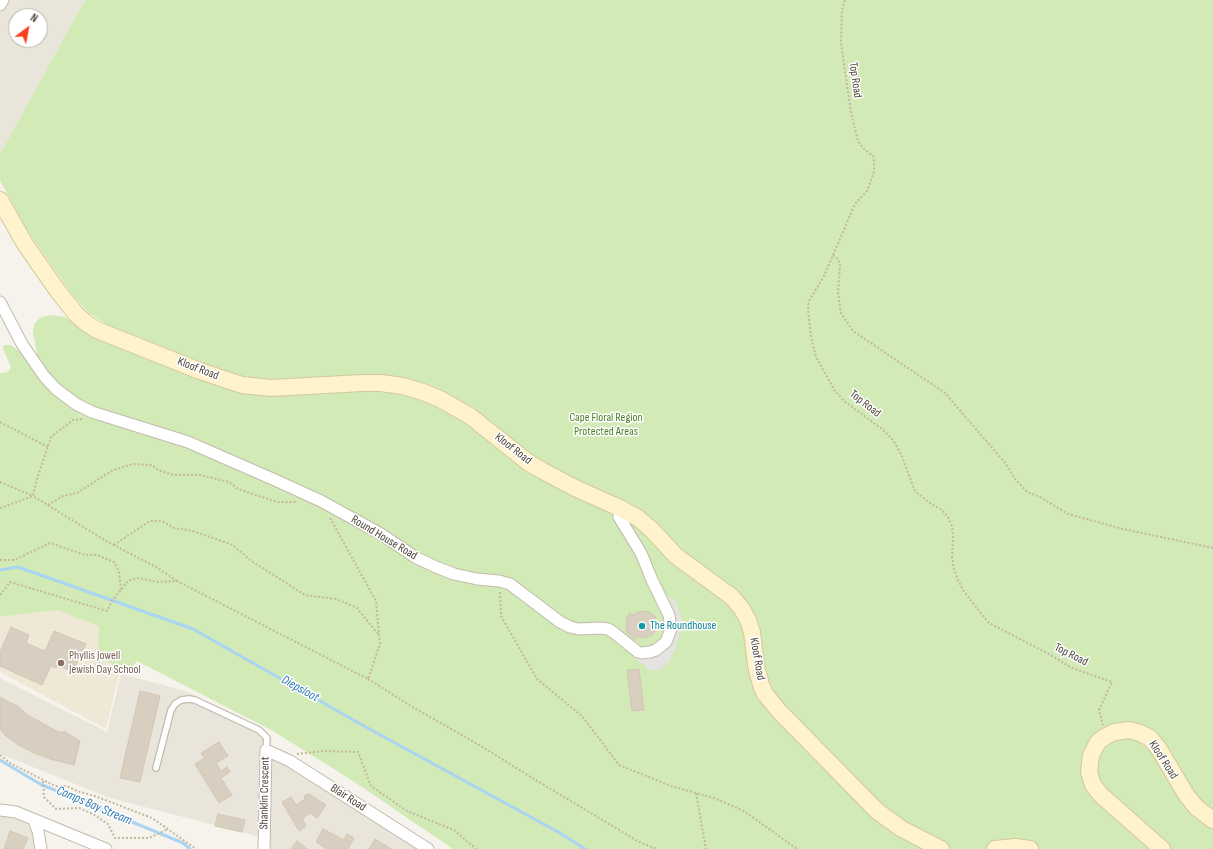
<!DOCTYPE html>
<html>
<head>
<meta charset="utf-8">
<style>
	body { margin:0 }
	#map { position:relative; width:1213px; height:849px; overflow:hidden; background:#f6f3ec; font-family:"Sofia Sans Condensed",sans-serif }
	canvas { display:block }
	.north { position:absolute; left:8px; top:8px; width:40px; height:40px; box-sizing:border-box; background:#fff; border:1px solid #b7b4b0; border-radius:50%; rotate:32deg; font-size:11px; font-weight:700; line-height:16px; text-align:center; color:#4b4439 }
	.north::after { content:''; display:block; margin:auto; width:14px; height:18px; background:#fc3f1d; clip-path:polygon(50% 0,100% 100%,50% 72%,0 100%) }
</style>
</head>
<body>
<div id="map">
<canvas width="1213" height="849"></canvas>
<div class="north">N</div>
</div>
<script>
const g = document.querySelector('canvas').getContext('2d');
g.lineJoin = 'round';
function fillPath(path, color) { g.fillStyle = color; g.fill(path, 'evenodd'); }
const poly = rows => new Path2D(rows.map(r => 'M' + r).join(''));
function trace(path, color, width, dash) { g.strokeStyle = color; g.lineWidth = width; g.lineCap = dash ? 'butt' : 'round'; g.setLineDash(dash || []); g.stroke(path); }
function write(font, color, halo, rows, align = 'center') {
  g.font = font + ' "Sofia Sans Condensed",sans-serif'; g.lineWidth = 3; g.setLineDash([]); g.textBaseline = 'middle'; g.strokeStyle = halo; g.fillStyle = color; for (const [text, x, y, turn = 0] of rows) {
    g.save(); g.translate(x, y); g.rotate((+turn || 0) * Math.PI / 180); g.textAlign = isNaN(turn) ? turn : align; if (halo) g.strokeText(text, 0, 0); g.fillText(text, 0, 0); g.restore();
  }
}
fillPath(poly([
	[0,0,85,0,0,154],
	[16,16,40,16,40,40,16,40],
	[121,674,186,691,261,729,267,738,266,750,428,849,264,849,264,838,110,798,3,755,0,753,0,678,107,732],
	[0,810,34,820,41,849,0,849]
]), '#eae5da');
fillPath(poly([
	[56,610,128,636,106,729,0,672,0,617]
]), '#efe8d6');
fillPath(poly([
	[85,0,1213,0,1213,849,453,849,353,781,273,731,137,661,131,668,125,669,116,666,105,660,100,655,98,648,99,626,56,610,0,617,0,373,8,372,11,367,3,349,4,345,11,345,25,356,35,355,37,353,33,333,34,324,40,318,50,315,65,317,92,336,109,326,89,313,73,296,27,230,0,180,0,154]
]), '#d2eab5');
fillPath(poly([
	[665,597,674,598,681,616,683,624,674,652,668,663,660,670,653,671,646,669,646,665,642,664,638,661,630,651,638,655,671,640]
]), '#e5e3e0');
trace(poly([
	[0,570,18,567,193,629,364,726,560,833,585,849],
	[0,760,40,784,183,843,190,849]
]), '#a9d4f2', 3);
const building = poly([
	[644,611,649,612,654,615,657,620,658,625,656,631,652,635,648,637,642,638,637,636,635,640,628,633,626,628,627,618,629,613,634,615,638,612,644,611],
	[11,627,29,635,26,643,45,651,54,631,86,644,73,672,58,665,56,668,51,666,42,685,0,666,0,652,11,627],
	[639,669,644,710,632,711,627,670,639,669],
	[140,691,160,696,140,782,120,778,140,691],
	[0,697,19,707,26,714,47,726,59,732,65,732,80,741,74,765,50,759,32,752,17,744,6,736,0,729,0,697],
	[219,742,228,756,216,763,221,771,227,767,230,772,221,778,232,795,219,803,195,764,205,758,201,753,219,742],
	[309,794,326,805,317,818,310,813,302,819,306,826,299,831,282,802,291,797,296,805,305,799,304,796,309,794],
	[218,814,245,820,242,832,215,826,218,814],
	[323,829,344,840,347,834,354,838,348,849,327,849,316,842,323,829],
	[10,831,28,838,23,849,4,849,10,831],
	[375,839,391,849,369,849,375,839],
	[297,841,307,849,291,849,297,841]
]);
fillPath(building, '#d8cfc1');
trace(building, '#d3c7b4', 1);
const service = poly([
	[156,768,171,710,175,704,181,700,189,699,195,700,259,730,267,738,266,750]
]);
const minor = poly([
	[0,5,3,0],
	[0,302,22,344,44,376,56,389,76,404,92,412,188,442,275,480,321,501,381,534,415,557,436,567,454,574,477,579,499,581,510,584,560,622,570,627,579,629,601,628,608,629,613,632,638,652,642,653,650,652,656,650,666,642,671,629,669,615,652,580,641,553,619,517,620,508],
	[0,810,16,812,106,849],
	[34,820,38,831,41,849],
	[264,849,266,750,290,761,428,849]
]);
const secondary = poly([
	[0,200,25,244,57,290,76,314,86,323,97,330,200,371,242,385,271,388,362,383,381,383,403,386,423,392,440,399,470,416,529,463,543,471,575,488,620,508,638,518,651,529,676,556,732,597,742,609,748,620,752,632,756,666,761,685,765,694,779,711,877,811,902,829,941,849],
	[995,849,1015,847,1030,849],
	[1162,849,1101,795,1093,785,1089,772,1091,755,1098,742,1106,736,1115,732,1129,730,1140,733,1150,738,1159,749,1187,796,1197,808,1213,820]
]);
trace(service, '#c2bbae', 8);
trace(minor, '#c2bbae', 13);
trace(secondary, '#d6c79b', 18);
trace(poly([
	[845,0,842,10,841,43,851,113,858,141,864,149,873,156,874,161,874,172,867,191,855,204,824,276,809,301,808,310,811,337,816,357,835,391,844,401,882,429,893,440,901,454,915,491,930,503,942,510,948,517,952,526,953,537,952,557,954,569,958,580,963,590,983,616,989,623,1049,654,1072,668,1112,682,1099,710,1103,725],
	[833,255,838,259,840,266,838,293,841,313,853,331,945,393,1006,464,1015,479,1027,492,1040,497,1068,514,1123,529,1213,548],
	[82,419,73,420,51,437,37,479,33,496,106,541,156,567,177,581],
	[0,422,48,447],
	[0,482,33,496],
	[48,505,63,496,77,493,113,470,133,464,152,465,158,470,173,475,200,475,229,482,238,489,277,502,298,502],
	[0,508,33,496],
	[114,545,150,521,162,521,174,528,193,531,233,545,250,560,305,595,336,599,357,608,378,634],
	[0,560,14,560,50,543,85,555,97,555,114,562,119,572,121,590],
	[500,592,501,616,537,679,582,716,619,765,671,786,714,798,744,811,797,849],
	[0,595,10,582,107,611,112,601,128,581,137,578,158,582,177,581,368,679,380,644,376,601,330,518],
	[368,679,411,706,481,746,534,779,639,842,657,849],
	[297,754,323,751,358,752,371,786,407,811,454,830,476,849],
	[0,755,10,763,55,786,67,786,77,791,95,796,152,818,196,849],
	[43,781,44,797,56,809,79,808,93,814,108,824,115,838,149,838,168,829],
	[696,793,706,849]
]), '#c4b79f', 2, [2, 2]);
trace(service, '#fff', 5.5);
trace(minor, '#fff', 11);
trace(secondary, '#fff3cd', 16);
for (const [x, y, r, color] of [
	[642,626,4,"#0f9aa8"],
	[61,663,4,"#8d6e63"]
]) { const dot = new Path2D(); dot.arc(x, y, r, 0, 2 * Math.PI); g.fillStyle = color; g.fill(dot); trace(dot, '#fff', 1.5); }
write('12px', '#4b4439', '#fff', [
	["Top Road",855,80,82],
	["Kloof Road",198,369,21],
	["Top Road",865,404,38],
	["Kloof Road",513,449,38],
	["Round House Road",384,538,31],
	["Top Road",1071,655,27],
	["Kloof Road",757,659,80],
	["Kloof Road",1163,760,57],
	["Shanklin Crescent",265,793,-89],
	["Blair Road",348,798,33]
]);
write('12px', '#4a7f2a', '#fff', [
	["Cape Floral Region",606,418],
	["Protected Areas",606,432]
]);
write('12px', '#0d838f', '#fff', [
	["The Roundhouse",650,626]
], 'left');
write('12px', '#785e54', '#fff', [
	["Phyllis Jowell",69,656],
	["Jewish Day School",69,670]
], 'left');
write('italic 13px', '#2e7ab2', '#fff', [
	["Diepsloot",300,689,29],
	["Camps Bay Stream",94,806,23]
]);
</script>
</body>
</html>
